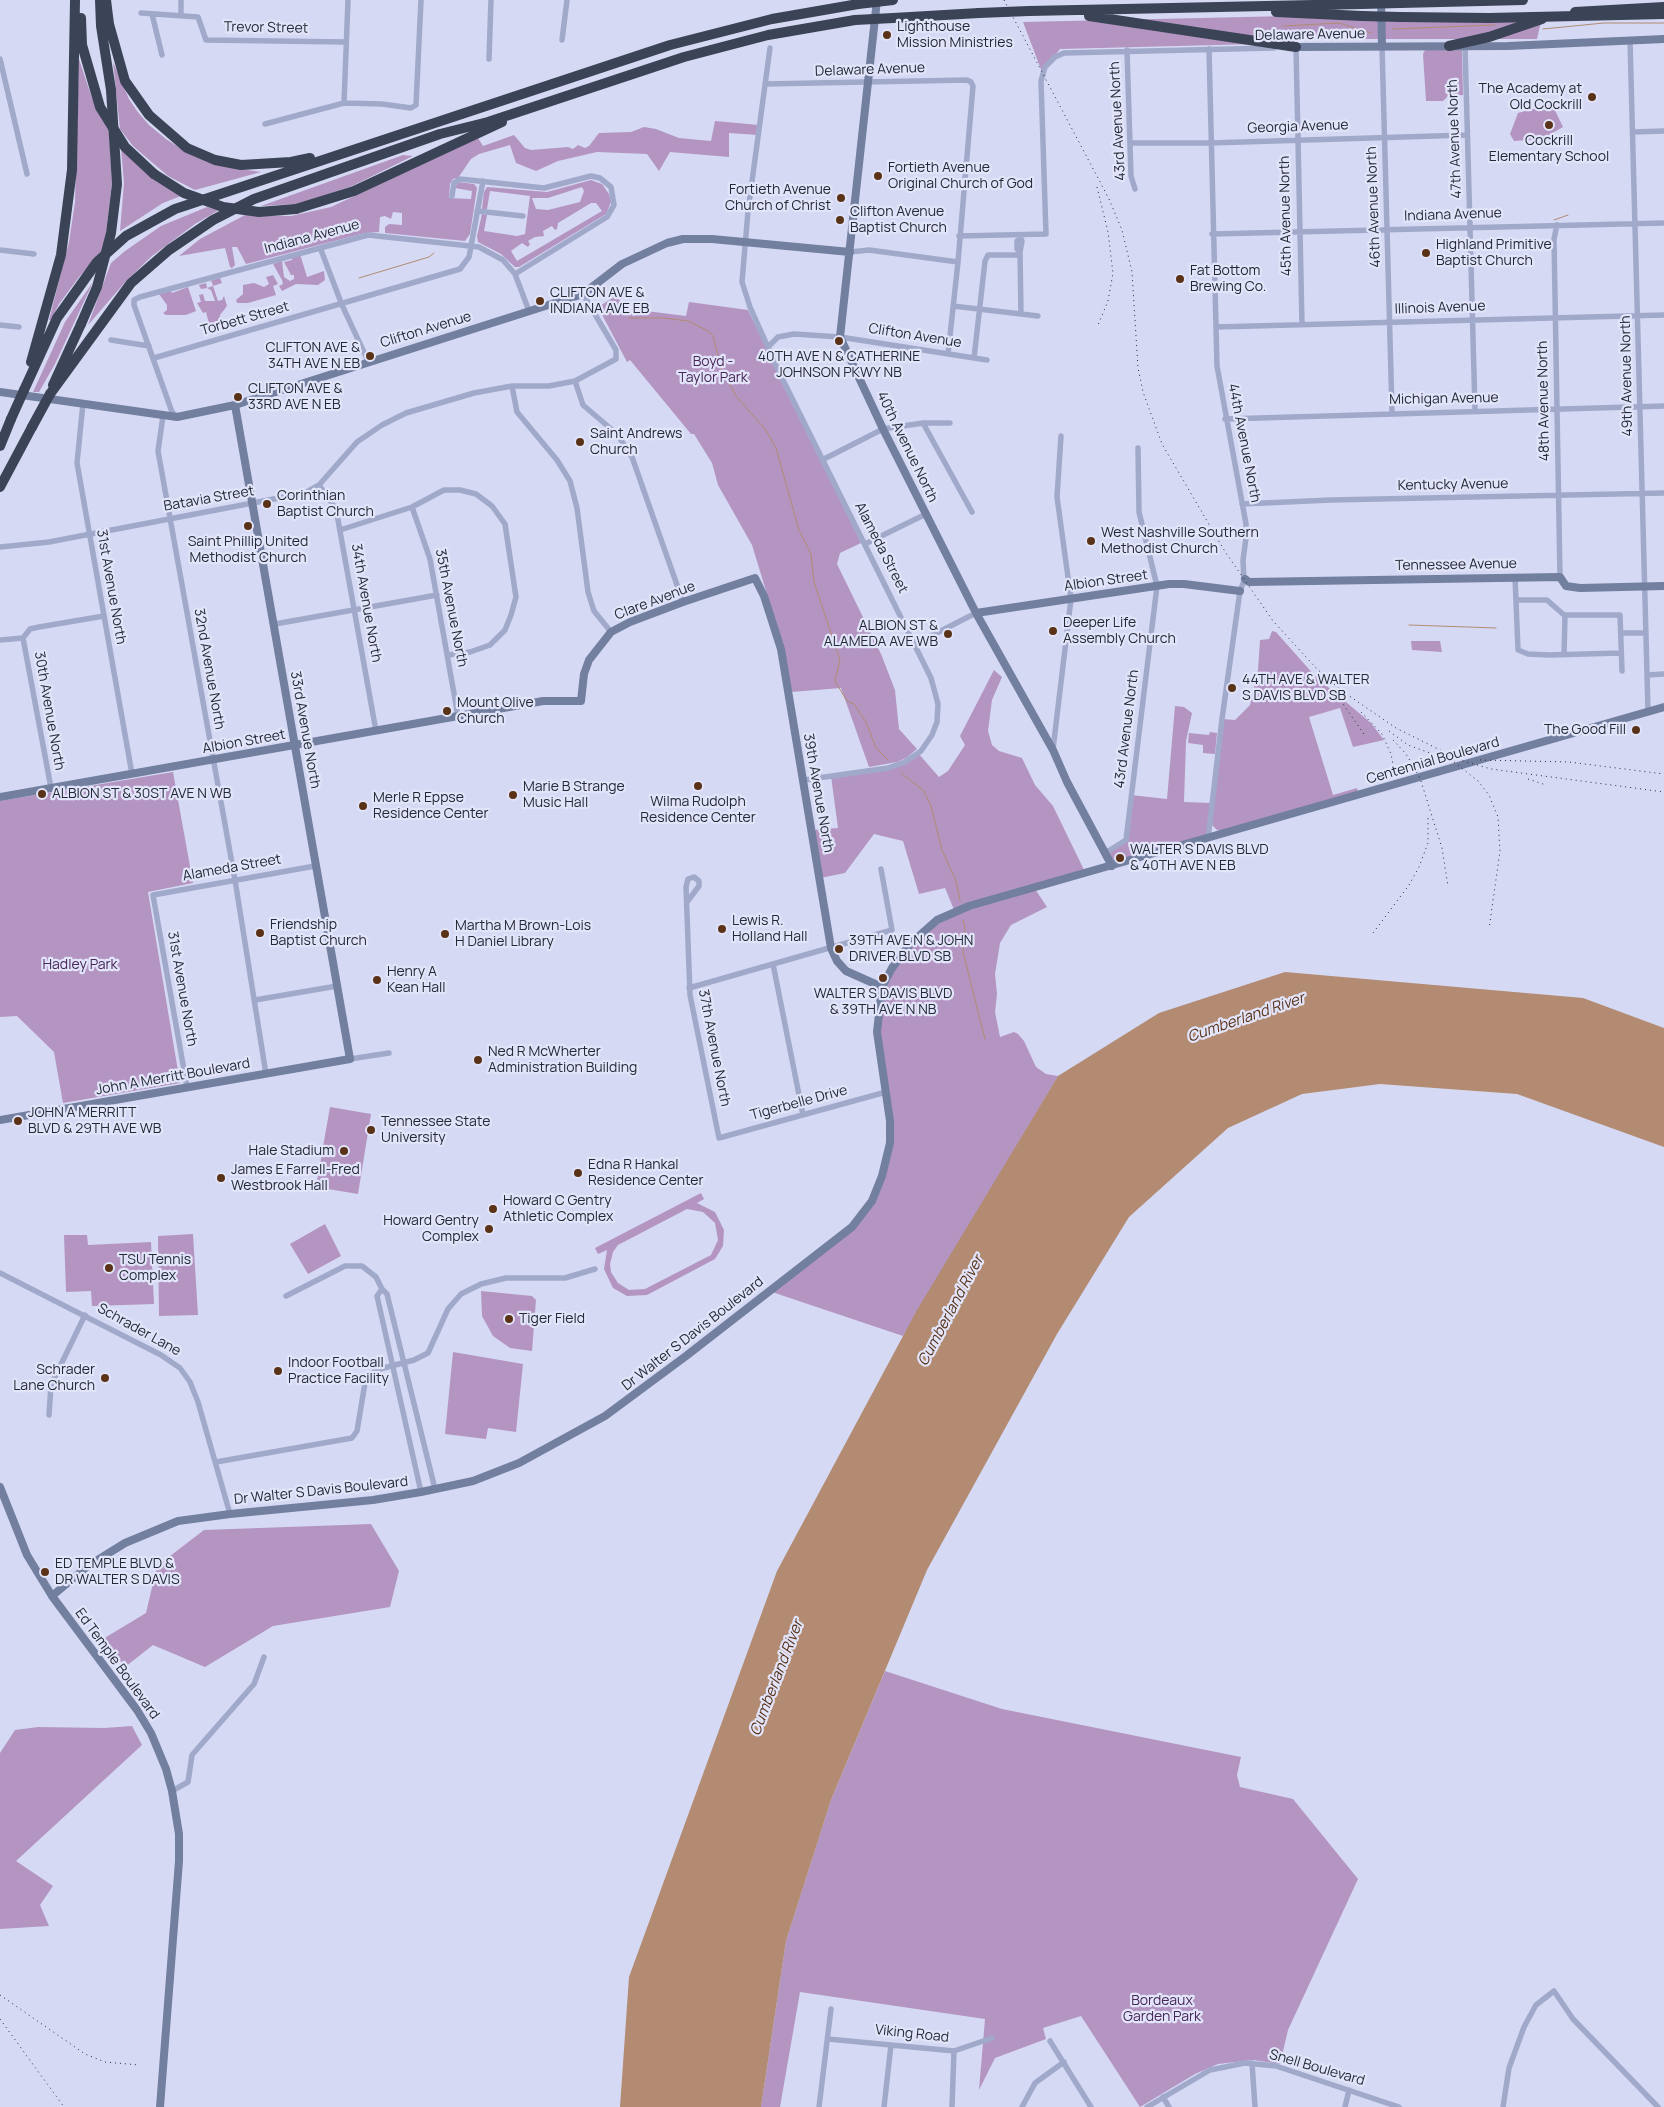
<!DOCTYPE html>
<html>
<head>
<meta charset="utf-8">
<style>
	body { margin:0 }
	canvas { display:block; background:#d5d9f3 }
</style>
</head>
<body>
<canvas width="1664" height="2107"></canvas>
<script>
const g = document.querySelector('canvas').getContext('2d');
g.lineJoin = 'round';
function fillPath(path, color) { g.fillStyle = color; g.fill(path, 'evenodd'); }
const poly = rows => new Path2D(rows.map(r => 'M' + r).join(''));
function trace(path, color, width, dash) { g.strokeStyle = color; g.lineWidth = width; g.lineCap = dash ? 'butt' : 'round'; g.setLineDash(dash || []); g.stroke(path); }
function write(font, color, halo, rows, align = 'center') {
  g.font = font + ' Manrope,sans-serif'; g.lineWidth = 4.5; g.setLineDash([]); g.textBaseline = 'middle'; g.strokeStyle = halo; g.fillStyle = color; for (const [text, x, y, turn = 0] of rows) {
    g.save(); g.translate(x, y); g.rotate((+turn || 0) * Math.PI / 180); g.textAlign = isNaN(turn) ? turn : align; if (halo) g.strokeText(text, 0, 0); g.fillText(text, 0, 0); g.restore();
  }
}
fillPath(poly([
	[1289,16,1541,22,1537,39,1298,39,1257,44,1060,49,1042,72,1023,22],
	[1425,50,1462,50,1463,95,1448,96,1443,101,1426,101,1423,54],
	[79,59,92,98,109,130,112,183,104,249,79,277,59,304,51,320,49,320,69,242,75,202],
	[113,62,129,99,137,111,149,125,166,139,183,150,228,167,261,172,195,190,168,176,133,146,120,129],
	[1552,104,1563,127,1542,139,1514,141,1510,134,1518,113],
	[715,121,759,125,758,135,729,133,729,157,670,152,659,171,647,154,597,152,558,161,536,171,516,163,510,145,479,154,471,159,458,178,453,179,450,184,449,198,471,199,472,191,455,188,458,182,474,184,477,188,470,234,465,241,385,233,385,227,389,224,402,225,402,213,393,212,391,219,385,216,380,217,379,232,365,233,246,264,237,247,232,247,235,265,232,268,230,267,225,248,179,256,200,239,245,215,291,216,331,207,478,138,483,146,514,135,525,148,531,150,568,147,573,149,578,145,585,148,589,146,599,133,631,132,644,127,656,129,679,138,711,141],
	[121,148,156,181,181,196,163,203,120,231,124,183],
	[403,155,413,156,352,186,298,204,261,206],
	[591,180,602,184,609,194,611,202,606,214,519,267,515,267,501,254,478,242,477,236,482,214,487,215,484,231,517,236,525,234,530,196,490,191,487,209,482,209,484,192,487,187,547,192],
	[582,187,584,191,580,202,548,210,536,209,532,198,548,198],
	[591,203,596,203,602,211,517,261,511,251,522,243,528,247,530,244,528,241,535,237,544,236,543,231,552,226,555,230,557,229,558,223],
	[207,207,219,210,195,224,152,256,127,280,88,325,111,263,125,251,161,226],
	[300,254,307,277,324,271,325,280,318,285,296,284,282,291,279,286,283,284,282,280,273,264,282,261,284,277,290,281,294,279,294,275,291,275,284,262,292,260,292,256],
	[273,275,278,284,273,286,276,295,248,303,237,303,236,300,243,294,243,285,254,283,264,287,269,284,266,277],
	[220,278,222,283,213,286,218,301,222,300,224,296,227,306,220,315,219,322,209,324,206,312,203,313,197,303,201,302,199,295,203,294,205,301,215,301,211,290,207,288,201,289,199,285,206,283,207,288,213,286,212,282,210,281],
	[93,282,55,364,39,392,33,392,65,322],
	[188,287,196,311,186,315,166,315,163,313,167,310,167,305,159,294,171,291,172,293],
	[616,296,633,316,646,311,686,316,689,302,748,310,861,543,840,553,837,564,881,654,895,690,899,729,917,749,906,758,897,762,869,767,841,688,791,692,774,617,752,545,718,485,712,463,694,434,691,434,630,360,627,362,598,307],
	[1272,631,1276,632,1316,677,1371,723,1384,740,1353,747,1340,708,1309,717,1333,795,1357,788,1359,795,1224,832,1217,830,1210,823,1208,839,1112,866,1105,853,1126,840,1131,795,1167,799,1175,706,1184,707,1192,713,1186,741,1184,802,1212,803,1222,719,1235,720,1250,705,1258,670,1260,640,1269,639],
	[1411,641,1440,641,1442,652,1412,650],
	[994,670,1002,677,992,700,988,731,992,745,999,751,1022,758,1035,785,1053,806,1086,874,1035,889,1047,907,1011,925,1000,943,995,974,997,994,995,1012,1000,1037,1014,1032,1018,1034,1024,1041,1036,1067,1046,1074,1058,1076,903,1336,769,1291,852,1227,872,1201,890,1143,878,1052,882,987,910,944,955,912,945,888,919,894,903,841,874,834,845,873,820,878,812,830,838,828,831,776,888,768,918,753,939,777,948,771,965,745,960,736],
	[1210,732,1217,733,1215,754,1203,753,1203,745,1188,743,1189,733,1209,735],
	[173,772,193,883,148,892,180,1083,63,1103,54,1052,17,1016,0,1017,0,801],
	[330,1107,371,1114,358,1194,316,1187],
	[701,1193,704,1199,697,1203,715,1212,724,1230,723,1246,715,1259,647,1295,627,1296,613,1288,604,1269,607,1250,598,1254,595,1248],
	[687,1209,703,1212,715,1223,718,1240,711,1255,645,1289,629,1290,618,1283,611,1272,610,1264,613,1252,618,1245],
	[325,1224,341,1256,308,1274,290,1244],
	[193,1234,198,1315,159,1316,158,1236],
	[64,1235,87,1235,88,1245,151,1242,154,1304,92,1306,91,1291,66,1292],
	[481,1291,532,1296,536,1300,532,1351,510,1348,493,1336,482,1316],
	[453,1352,523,1364,516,1432,488,1428,486,1439,445,1434],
	[371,1524,399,1571,390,1607,273,1626,205,1667,153,1645,125,1667,103,1639,146,1613,157,1566,204,1530],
	[885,1671,1002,1709,1241,1757,1237,1775,1240,1787,1293,1799,1358,1879,1288,2030,1280,2064,1253,2060,1218,2064,1195,2074,1140,2107,1081,2016,1043,2028,1046,2039,995,2058,979,2090,985,2019,800,1992,780,2107,761,2107,786,1941,831,1800],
	[132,1726,142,1745,16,1861,53,1886,40,1905,49,1926,0,1929,0,1753,15,1730,38,1727,104,1728]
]), '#b495c2');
fillPath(poly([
	[1285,972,1583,998,1664,1028,1664,1147,1517,1094,1380,1084,1302,1094,1228,1128,1129,1217,1057,1334,927,1570,831,1800,786,1941,761,2107,620,2107,629,1977,777,1571,917,1310,1058,1076,1159,1013]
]), '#b28b72');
trace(poly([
	[1283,26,1339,23,1371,33],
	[1393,29,1495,25],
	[1543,29,1604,23,1664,23],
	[1554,220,1568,215],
	[359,278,429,257,434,253],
	[629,318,664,318,688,321,708,331,713,336,721,368,736,396,765,429,776,448,799,530,811,554,814,582,840,660,835,681,847,701,854,704,866,722,876,748,888,760],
	[1409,625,1496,628],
	[901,773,924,791,931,806,942,850,956,881,960,900],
	[963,920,965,929,963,952,985,1039]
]), '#b28b72', 1);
trace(poly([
	[141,13,198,17,206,40,346,42],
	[152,14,162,55],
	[181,15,181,0],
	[562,40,567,0],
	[1630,40,1648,711],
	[1382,46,1392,412],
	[1465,46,1475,410],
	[1293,47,1296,47,1302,324],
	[770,48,748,211,742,282,750,307,780,374,931,678,938,704,937,722,932,735,921,751,905,762,888,768,804,780],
	[1127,50,1131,176,1135,189],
	[0,59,27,174],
	[489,59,491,0],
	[765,84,967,80,971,82,973,86,958,262,948,354],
	[344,103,348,0],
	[265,124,344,103,382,104,411,108,416,105,421,0],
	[1633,132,1664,131],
	[1130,143,1210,143,1467,135],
	[452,196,454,183,460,179,544,188,591,176,600,178,611,187,614,205,607,217,515,274,529,311],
	[477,211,523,216],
	[1557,225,1554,239,1560,577],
	[1212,234,1664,223],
	[1020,235,1022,241,1020,252,1021,314],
	[959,236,1046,234,1041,81,1045,67,1055,57,1064,53,1274,48],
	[0,250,34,254],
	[321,250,342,305,368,361],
	[850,252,869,250,958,262],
	[1020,252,1017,249,1017,241,1020,239],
	[953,306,1038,316],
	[0,325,19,327],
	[1216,327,1664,315],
	[111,340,149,346],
	[769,346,778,337,794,334,840,337,987,360],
	[154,358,460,269,469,257,483,181],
	[974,358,985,261,988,255,1020,255],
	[575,381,583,405,617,434,632,457,683,602],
	[512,386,517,412,557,460,570,481,577,508,588,592,594,611,611,632],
	[83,403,77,463,132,774],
	[163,416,158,451,235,880,266,1074],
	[177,417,172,412,134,305,134,300,140,297,368,235,479,247,503,260,515,274],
	[1225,419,1664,406],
	[923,423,972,512],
	[824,459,883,429,923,423,950,423],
	[319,485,336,509,376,731],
	[1242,504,1331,500,1664,493],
	[412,507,430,559,458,716],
	[340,530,412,507,444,490,460,490,476,494,492,506,505,524,516,597,511,615,505,630,490,645,470,652,448,655],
	[865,544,926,514],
	[0,547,49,542,305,493,319,485,357,442,382,425,406,413,474,393,512,386,549,386,575,381,616,359,616,350,583,294],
	[1515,577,1518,650,1528,654,1549,655,1621,653],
	[1516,600,1547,600,1564,615,1620,615,1622,671],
	[275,624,437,595],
	[1621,633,1645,633],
	[23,638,51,788],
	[0,640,23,638,30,629,39,627,104,616],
	[915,644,976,613],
	[1564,655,1565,616],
	[1647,675,1664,674],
	[1053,749,1071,599,1057,497,1061,436],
	[1208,839,1222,719,1240,591,1244,581,1243,560,1246,538,1246,524,1217,366,1209,49],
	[1105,853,1126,840,1157,586,1139,512,1138,448],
	[687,902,699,886,699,881,694,877,688,879,686,887,690,995,719,1138,886,1092],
	[773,964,803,1115],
	[689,988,892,930,881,869],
	[255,1000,337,986],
	[350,1059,389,1053],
	[187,1087,153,895,315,866],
	[0,1273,161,1355,180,1368,190,1382,198,1402,230,1514],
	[382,1289,377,1296,421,1492],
	[286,1296,345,1266,362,1266,376,1277,382,1289,387,1294,435,1489],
	[49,1415,51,1385,85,1315],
	[216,1462,352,1438,357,1431,365,1383,369,1376,376,1370,414,1360,428,1353,448,1309,461,1294,481,1284,506,1278,565,1278,595,1269],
	[172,1791,188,1782,192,1755,254,1684,264,1657],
	[828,2039,954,2051,992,2038],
	[1050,2041,1091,2107],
	[1252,2063,1255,2107],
	[1163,2097,1169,2107],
	[819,2107,831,2009],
	[884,2107,891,2045],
	[952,2107,954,2051],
	[1022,2107,1035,2083,1064,2062],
	[1147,2107,1210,2070,1245,2063,1276,2066,1399,2107],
	[1345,2107,1349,2090],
	[1503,2107,1509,2068,1524,2027,1536,2005,1554,1991,1573,2019,1658,2107]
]), '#a1a9cb', 5.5);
trace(poly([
	[877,0,840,337,883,429,976,613,1053,750,1067,782,1112,866],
	[1381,0,1382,46],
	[1296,47,1508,46,1664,39],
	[0,392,177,417,235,405,583,294,622,264,667,243,683,239,712,239,850,252],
	[1245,579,1249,582,1560,577,1566,586,1580,588,1664,586],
	[976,613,1169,584,1184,584,1240,591],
	[0,797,543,701,581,701,584,674,589,660,611,632,630,622,683,602,755,578,764,596,781,649,831,948,837,961,846,971,882,987],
	[0,1120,350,1059,235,405],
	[0,1487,27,1555,52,1596,137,1710,151,1733,166,1769,172,1791,179,1834,179,1861,160,2107],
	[52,1596,88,1566,125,1543,178,1521,230,1514,373,1500,421,1492,473,1481,519,1463,605,1416,686,1356,852,1227,872,1201,882,1176,890,1143,890,1121,877,1032,882,987,892,968,910,944,937,920,969,906,1664,707]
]), '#727f9f', 8);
trace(poly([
	[100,0,101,26,111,90],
	[106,0,109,24,125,81,149,115,187,148,215,160,241,165,291,162,310,158],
	[1400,3,1523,0],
	[1029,11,1361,4],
	[1276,12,1362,16],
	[1575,12,1664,7],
	[1089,16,1296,47],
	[1400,17,1489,18],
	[81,18,82,45,100,107,125,147,154,174],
	[893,18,979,13],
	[1449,46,1489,37,1542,19],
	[296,209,354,191,502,122],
	[31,362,61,255,72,170,75,0],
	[53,385,81,324],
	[24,390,57,318,97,262,126,236,175,209,670,45,772,19,858,4],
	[50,394,131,283,169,250,213,220,254,199,440,134,488,122,684,57,768,35,855,20],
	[0,446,11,419],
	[0,487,32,427]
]), '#3b4456', 10);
trace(poly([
	[1004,0,1109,199,1122,230,1132,272,1138,368,1143,392,1162,444,1224,550,1273,621,1317,669,1342,691,1396,728,1460,760,1491,769,1664,792],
	[1097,187,1108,232,1113,273,1108,301,1098,325],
	[1332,688,1366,737],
	[1361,712,1382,734,1391,754,1394,769],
	[1389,731,1408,745,1430,753],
	[1393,740,1406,754,1420,778,1442,848,1448,886],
	[1480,760,1569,762,1664,774],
	[1454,762,1478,781,1489,795,1498,817,1500,851,1489,929],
	[1528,779,1546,785],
	[1373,933,1409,885,1419,867,1428,843,1428,816],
	[0,1995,85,2054,105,2062,139,2065],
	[0,2019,64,2107]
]), '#242a35', 1, [1, 4]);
trace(poly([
	[858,4,893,0],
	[1361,4,1400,3],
	[979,13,1029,11],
	[1362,16,1400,17],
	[1489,18,1664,14],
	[855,20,893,18],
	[154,174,184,193,223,207,259,212,296,209],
	[81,324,97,287,111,233,117,184,111,90],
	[11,419,24,390],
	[32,427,50,394]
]), '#3b4456', 10);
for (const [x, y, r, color] of [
	[887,35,5,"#593217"],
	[1592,97,5,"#593217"],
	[1549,125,5,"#593217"],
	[878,176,5,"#593217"],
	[841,198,5,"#593217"],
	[840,220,5,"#593217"],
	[1426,253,5,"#593217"],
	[1180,279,5,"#593217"],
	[540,301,5,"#593217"],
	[839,341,5,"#593217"],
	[370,356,5,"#593217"],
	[238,397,5,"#593217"],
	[580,442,5,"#593217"],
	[267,504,5,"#593217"],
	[248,526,5,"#593217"],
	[1091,541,5,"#593217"],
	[1053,631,5,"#593217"],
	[948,634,5,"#593217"],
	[1232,688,5,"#593217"],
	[447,711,5,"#593217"],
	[1636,730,5,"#593217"],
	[698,786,5,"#593217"],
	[42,794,5,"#593217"],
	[513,795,5,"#593217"],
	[363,806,5,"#593217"],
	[1120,858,5,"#593217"],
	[722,929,5,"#593217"],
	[260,933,5,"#593217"],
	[445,934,5,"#593217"],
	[839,949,5,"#593217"],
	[883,978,5,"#593217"],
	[377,980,5,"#593217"],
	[478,1060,5,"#593217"],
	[18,1121,5,"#593217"],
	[371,1130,5,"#593217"],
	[344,1151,5,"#593217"],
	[578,1173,5,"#593217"],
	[221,1178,5,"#593217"],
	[493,1209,5,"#593217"],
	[489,1229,5,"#593217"],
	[109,1268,5,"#593217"],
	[509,1319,5,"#593217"],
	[278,1371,5,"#593217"],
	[105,1378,5,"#593217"],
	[45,1572,5,"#593217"]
]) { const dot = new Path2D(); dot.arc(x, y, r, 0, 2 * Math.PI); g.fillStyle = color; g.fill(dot); trace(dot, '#e2e4fa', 2); }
write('14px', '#242a35', '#e2e4fa', [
	["Lighthouse",897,27],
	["Mission Ministries",897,43],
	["The Academy at",1582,89,"right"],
	["Old Cockrill",1582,105,"right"],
	["Cockrill",1549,141,"center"],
	["Elementary School",1549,157,"center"],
	["Fortieth Avenue",888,168],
	["Original Church of God",888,184],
	["Fortieth Avenue",831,190,"right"],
	["Church of Christ",831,206,"right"],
	["Clifton Avenue",850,212],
	["Baptist Church",850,228],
	["Highland Primitive",1436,245],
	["Baptist Church",1436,261],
	["Fat Bottom",1190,271],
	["Brewing Co.",1190,287],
	["CLIFTON AVE &",550,293],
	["INDIANA AVE EB",550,309],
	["CLIFTON AVE &",360,348,"right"],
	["34TH AVE N EB",360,364,"right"],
	["40TH AVE N & CATHERINE",839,357,"center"],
	["JOHNSON PKWY NB",839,373,"center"],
	["CLIFTON AVE &",248,389],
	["33RD AVE N EB",248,405],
	["Saint Andrews",590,434],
	["Church",590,450],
	["Corinthian",277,496],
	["Baptist Church",277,512],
	["West Nashville Southern",1101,533],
	["Methodist Church",1101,549],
	["Saint Phillip United",248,542,"center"],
	["Methodist Church",248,558,"center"],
	["Deeper Life",1063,623],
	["Assembly Church",1063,639],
	["ALBION ST &",938,626,"right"],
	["ALAMEDA AVE WB",938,642,"right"],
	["44TH AVE & WALTER",1242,680],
	["S DAVIS BLVD SB",1242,696],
	["Mount Olive",457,703],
	["Church",457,719],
	["The Good Fill",1626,730,"right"],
	["Marie B Strange",523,787],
	["Music Hall",523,803],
	["ALBION ST & 30ST AVE N WB",52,794],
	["Merle R Eppse",373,798],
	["Residence Center",373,814],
	["Wilma Rudolph",698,802,"center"],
	["Residence Center",698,818,"center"],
	["WALTER S DAVIS BLVD",1130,850],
	["& 40TH AVE N EB",1130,866],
	["Lewis R.",732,921],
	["Holland Hall",732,937],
	["Friendship",270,925],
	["Baptist Church",270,941],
	["Martha M Brown-Lois",455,926],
	["H Daniel Library",455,942],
	["39TH AVE N & JOHN",849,941],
	["DRIVER BLVD SB",849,957],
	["Henry A",387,972],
	["Kean Hall",387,988],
	["WALTER S DAVIS BLVD",883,994,"center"],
	["& 39TH AVE N NB",883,1010,"center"],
	["Ned R McWherter",488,1052],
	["Administration Building",488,1068],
	["JOHN A MERRITT",28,1113],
	["BLVD & 29TH AVE WB",28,1129],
	["Tennessee State",381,1122],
	["University",381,1138],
	["Hale Stadium",334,1151,"right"],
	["Edna R Hankal",588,1165],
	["Residence Center",588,1181],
	["James E Farrell-Fred",231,1170],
	["Westbrook Hall",231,1186],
	["Howard C Gentry",503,1201],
	["Athletic Complex",503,1217],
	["Howard Gentry",479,1221,"right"],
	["Complex",479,1237,"right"],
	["TSU Tennis",119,1260],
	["Complex",119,1276],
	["Tiger Field",519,1319],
	["Indoor Football",288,1363],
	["Practice Facility",288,1379],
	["Schrader",95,1370,"right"],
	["Lane Church",95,1386,"right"],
	["ED TEMPLE BLVD &",55,1564],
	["DR WALTER S DAVIS",55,1580]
], 'left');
write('14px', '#242a35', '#e2e4fa', [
	["Trevor Street",266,28,1],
	["Delaware Avenue",1310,35,-1],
	["Delaware Avenue",870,70,-2],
	["43rd Avenue North",1118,121,-93],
	["Georgia Avenue",1298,127,-2],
	["47th Avenue North",1455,139,-92],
	["46th Avenue North",1374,207,-92],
	["Indiana Avenue",1453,215,-2],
	["45th Avenue North",1286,216,-91],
	["Indiana Avenue",312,237,-15],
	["Illinois Avenue",1440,308,-2],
	["Torbett Street",245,319,-16],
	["Clifton Avenue",426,330,-17],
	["Clifton Avenue",915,336,9],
	["49th Avenue North",1627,376,-91],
	["Michigan Avenue",1444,399,-1],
	["48th Avenue North",1544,401,-91],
	["44th Avenue North",1244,443,79],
	["40th Avenue North",907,447,64],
	["Kentucky Avenue",1453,485,-1],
	["Batavia Street",209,499,-10],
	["Alameda Street",881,548,63],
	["Tennessee Avenue",1456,565,-1],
	["Albion Street",1106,581,-8],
	["31st Avenue North",111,587,80],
	["Clare Avenue",655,601,-21],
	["34th Avenue North",366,603,80],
	["35th Avenue North",451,608,79],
	["32nd Avenue North",209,669,80],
	["30th Avenue North",49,711,80],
	["43rd Avenue North",1127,729,-83],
	["33rd Avenue North",305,730,80],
	["Albion Street",244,742,-10],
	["Centennial Boulevard",1433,761,-16],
	["39th Avenue North",818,793,80],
	["Alameda Street",232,868,-10],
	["31st Avenue North",182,989,80],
	["37th Avenue North",714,1048,79],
	["John A Merritt Boulevard",173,1077,-10],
	["Tigerbelle Drive",799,1103,-15],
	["Schrader Lane",139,1330,29],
	["Dr Walter S Davis Boulevard",693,1334,-38],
	["Dr Walter S Davis Boulevard",321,1491,-6],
	["Ed Temple Boulevard",117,1664,54],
	["Viking Road",912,2034,6],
	["Snell Boulevard",1317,2068,16]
]);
write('14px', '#472655', '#e2e4fa', [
	["Boyd -",713,362],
	["Taylor Park",713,378],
	["Hadley Park",80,965],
	["Bordeaux",1162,2001],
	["Garden Park",1162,2017]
]);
write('italic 15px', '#593217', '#e2e4fa', [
	["Cumberland River",1246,1018,-19],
	["Cumberland River",951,1311,-62],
	["Cumberland River",777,1678,-69]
]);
</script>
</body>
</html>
